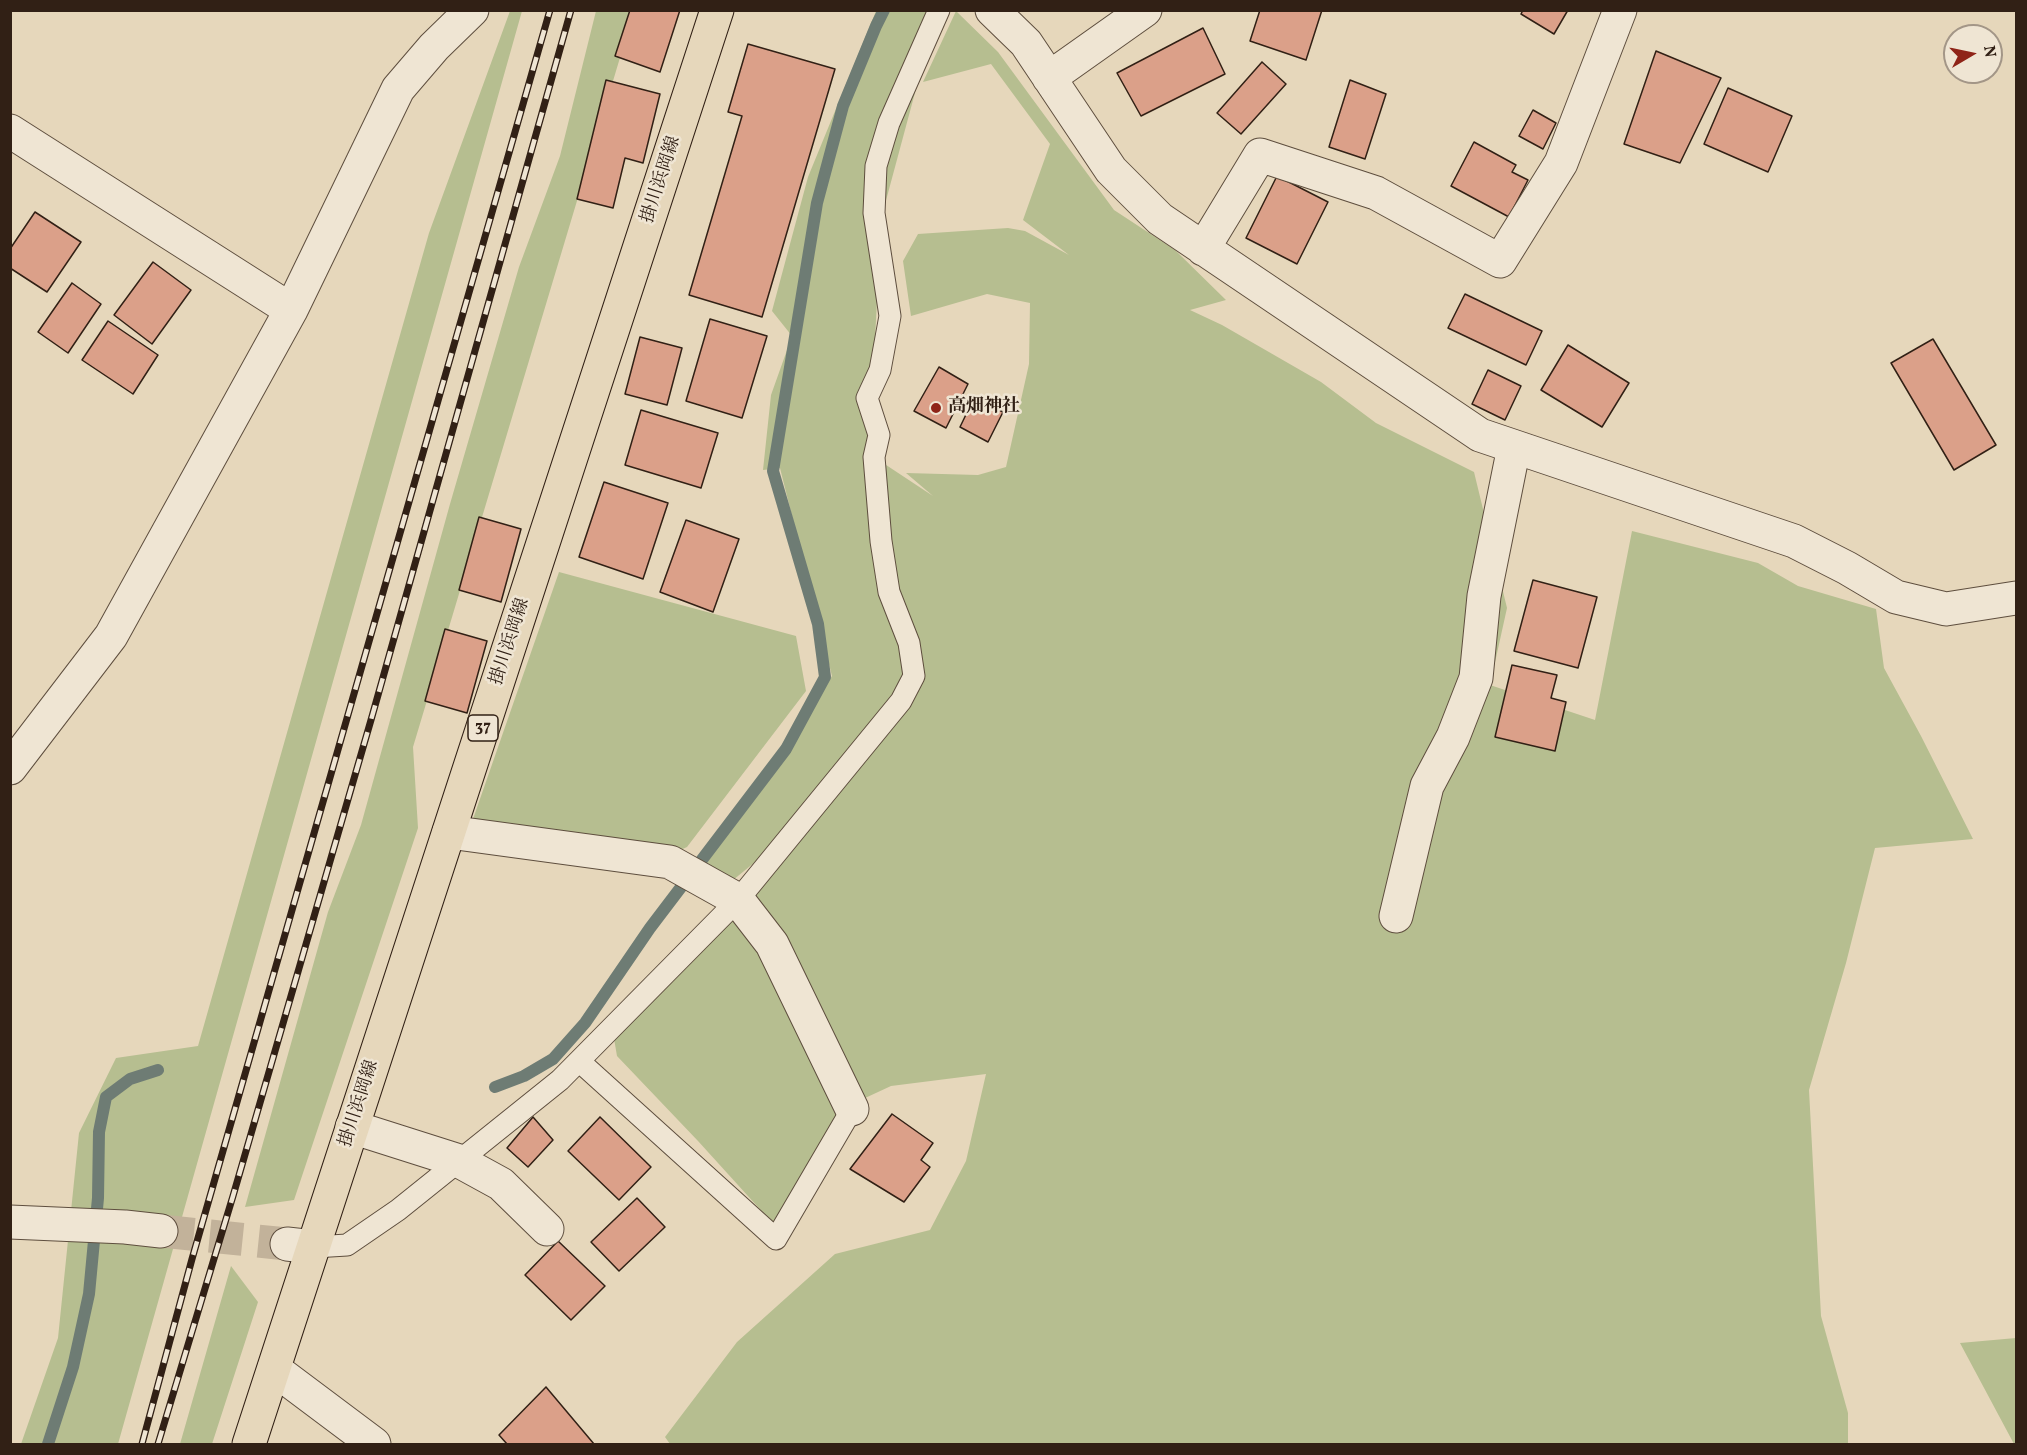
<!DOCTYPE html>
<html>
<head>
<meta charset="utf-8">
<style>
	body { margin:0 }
	#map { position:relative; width:2027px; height:1455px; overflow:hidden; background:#e6d7bb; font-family:Vollkorn,serif }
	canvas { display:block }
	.frame { position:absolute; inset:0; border:12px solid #312015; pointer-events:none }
	.north { position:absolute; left:1943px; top:24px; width:60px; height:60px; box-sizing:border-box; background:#efe5d3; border:2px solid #a39687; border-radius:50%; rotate:81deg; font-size:16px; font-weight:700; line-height:24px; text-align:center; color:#312015 }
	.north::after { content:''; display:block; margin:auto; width:21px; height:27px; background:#8f2418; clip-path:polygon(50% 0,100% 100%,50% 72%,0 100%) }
</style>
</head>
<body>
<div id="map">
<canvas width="2027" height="1455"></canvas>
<div class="frame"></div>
<div class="north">N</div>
</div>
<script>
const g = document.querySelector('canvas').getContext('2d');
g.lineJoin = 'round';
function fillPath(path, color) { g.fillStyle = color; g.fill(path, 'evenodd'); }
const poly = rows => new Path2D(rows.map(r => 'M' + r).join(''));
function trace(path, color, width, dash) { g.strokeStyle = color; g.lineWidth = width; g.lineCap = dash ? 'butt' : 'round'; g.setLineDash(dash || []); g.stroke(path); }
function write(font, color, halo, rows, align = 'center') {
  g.font = font + ' Vollkorn,"Noto Serif JP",serif'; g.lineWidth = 5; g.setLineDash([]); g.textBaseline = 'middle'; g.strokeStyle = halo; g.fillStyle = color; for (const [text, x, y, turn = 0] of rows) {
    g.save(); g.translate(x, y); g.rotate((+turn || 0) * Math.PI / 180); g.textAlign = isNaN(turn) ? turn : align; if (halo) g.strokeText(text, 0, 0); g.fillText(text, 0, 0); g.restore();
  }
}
fillPath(poly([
	[510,11,522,11,118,1444,21,1444,58,1338,79,1133,116,1058,198,1046,429,233],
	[596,11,634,11,413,747,418,828,294,1200,245,1207,328,912,361,825,450,504,519,267,560,156],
	[876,11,937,11,881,219,870,441,874,457,933,496,906,473,978,475,1006,467,1029,364,1030,303,987,294,911,316,903,261,918,234,1008,228,1025,231,1069,255,1023,220,1050,144,991,64,923,82,956,11,998,52,1114,210,1175,250,1226,300,1190,310,1222,325,1321,382,1376,423,1474,472,1507,608,1490,685,1595,720,1632,531,1758,563,1798,586,1876,609,1884,668,1921,736,1973,839,1875,848,1846,963,1809,1090,1821,1316,1848,1413,1848,1444,670,1444,665,1437,737,1342,835,1254,930,1230,966,1161,986,1074,891,1086,850,1105,787,1239,698,1141,617,1056,612,1027,766,853,727,885,702,870,832,676,780,468,763,470,771,395,792,336,772,311,808,177],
	[559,572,796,636,806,691,687,847,658,860,473,819],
	[231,1266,258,1302,212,1444,180,1444],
	[2016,1338,2016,1444,2014,1444,1960,1343]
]), '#b6be90');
trace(poly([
	[495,1087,524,1076,553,1059,585,1023,650,928,786,749,825,677,818,624,773,471,817,203,843,106,876,26,884,10],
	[48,1444,73,1367,89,1294,98,1198,99,1132,106,1097,130,1079,158,1070]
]), '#6e7c74', 12);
const building = poly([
	[630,10,680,10,660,72,615,56,630,10],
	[1260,10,1322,10,1306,60,1250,41,1260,10],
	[1523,10,1568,10,1554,34,1521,14,1523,10],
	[1203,28,1225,74,1141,116,1117,73,1203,28],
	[748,44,835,69,762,317,689,295,742,116,728,112,748,44],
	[1656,51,1721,78,1680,163,1624,144,1656,51],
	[1262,62,1286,84,1241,134,1217,113,1262,62],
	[606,80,660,94,643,163,625,158,613,208,577,199,606,80],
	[1350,80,1386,94,1365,159,1329,147,1350,80],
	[1728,88,1792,116,1768,172,1704,144,1728,88],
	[1533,110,1556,123,1543,149,1519,136,1533,110],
	[1474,142,1516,165,1512,172,1528,180,1509,217,1451,186,1474,142],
	[1277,176,1328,202,1297,264,1246,238,1277,176],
	[35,212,81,242,47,292,10,268,10,249,35,212],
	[153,262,191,290,152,344,114,315,153,262],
	[72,283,101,304,68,353,38,332,72,283],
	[1465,294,1542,331,1526,365,1448,328,1465,294],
	[710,319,767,336,742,418,686,401,710,319],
	[108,321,158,355,133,394,82,360,108,321],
	[640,337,682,348,667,405,625,394,640,337],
	[1933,339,1996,445,1954,470,1891,363,1933,339],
	[1568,345,1629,383,1602,427,1541,390,1568,345],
	[939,367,968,384,946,428,914,411,939,367],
	[1488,370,1521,386,1505,420,1472,404,1488,370],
	[974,398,1003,412,988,442,960,427,974,398],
	[641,410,718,433,701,488,625,465,641,410],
	[604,482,668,503,643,579,579,557,604,482],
	[479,517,521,529,501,602,459,590,479,517],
	[686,520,739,539,713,612,660,592,686,520],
	[1533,580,1597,597,1578,668,1514,651,1533,580],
	[445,629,487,641,467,713,425,701,445,629],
	[1512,665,1557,675,1551,698,1566,702,1555,751,1495,737,1512,665],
	[892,1114,933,1143,921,1160,930,1167,904,1202,850,1169,892,1114],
	[533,1117,553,1140,528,1167,507,1148,533,1117],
	[600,1117,651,1167,619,1200,568,1151,600,1117],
	[637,1198,665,1227,619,1271,591,1242,637,1198],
	[558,1241,605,1286,571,1320,525,1275,558,1241],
	[546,1387,594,1444,507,1444,499,1435,546,1387]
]);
fillPath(building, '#dba089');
trace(building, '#312015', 1.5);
trace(poly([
	[161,1231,287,1244]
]), '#c2b29a', 33, [33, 16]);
const service = poly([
	[579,1061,776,1239,852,1109],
	[314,1247,347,1245,398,1210,560,1080,738,900,901,701,914,676,909,643,889,592,881,541,874,457,879,435,867,398,880,370,890,316,874,213,876,166,889,123,939,10]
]);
const minor = poly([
	[992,10,1026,43,1111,170,1160,219,1480,435,1794,541,1847,568,1896,597,1946,609,2016,598],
	[1049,78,1145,10],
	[10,131,291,310],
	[1203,249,1260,155,1376,193,1500,261,1561,163,1620,10],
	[10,768,111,636,291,310,398,89,434,47,472,10],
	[449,832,670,862,738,900,772,944,852,1109],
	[1396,916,1427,786,1453,737,1476,678,1484,596,1514,447],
	[352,1127,459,1161,501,1184,547,1229],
	[10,1222,125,1227,161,1231],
	[287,1244,314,1247],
	[274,1369,374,1444]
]);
const primary = poly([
	[249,1444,717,10]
]);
trace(service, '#5e4e3e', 23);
trace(minor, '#5e4e3e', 35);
trace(primary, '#312015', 35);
trace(service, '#efe5d3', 21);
trace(minor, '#efe5d3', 33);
trace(primary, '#e6d7bb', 33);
const rail = poly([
	[142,1444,192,1259,550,10],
	[158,1444,233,1196,371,720,571,10]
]);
trace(rail, '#312015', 7);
trace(rail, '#efe5d3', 4.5, [14]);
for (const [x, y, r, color] of [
	[936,408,6,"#8f2418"]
]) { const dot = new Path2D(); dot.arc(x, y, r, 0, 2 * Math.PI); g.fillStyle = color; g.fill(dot); trace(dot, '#efe5d3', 2); }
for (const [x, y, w] of [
	[483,728,30]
]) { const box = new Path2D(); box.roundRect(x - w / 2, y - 13, w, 26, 4.5); g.fillStyle = '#efe5d3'; g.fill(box); trace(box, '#312015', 1.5); }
write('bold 16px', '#312015', null, [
	["37",483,728]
]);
write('18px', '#312015', '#efe5d3', [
	["掛川浜岡線",662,180,-72],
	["掛川浜岡線",511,642,-72],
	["掛川浜岡線",360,1104,-72]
]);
write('bold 18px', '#312015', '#efe5d3', [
	["高畑神社",948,408]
], 'left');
</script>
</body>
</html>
